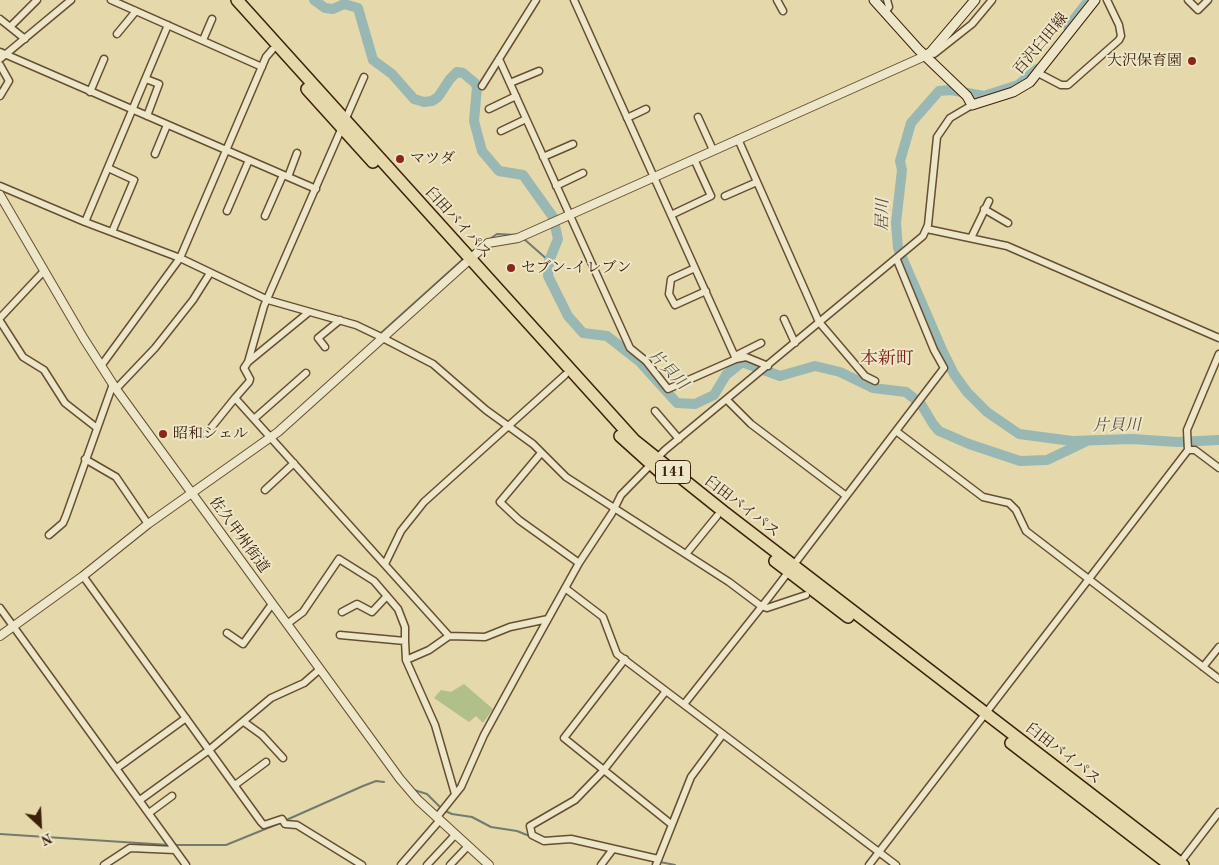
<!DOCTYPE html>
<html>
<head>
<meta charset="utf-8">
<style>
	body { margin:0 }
	#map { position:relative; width:1219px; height:865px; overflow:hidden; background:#e5d8aa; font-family:"Old Standard TT",serif }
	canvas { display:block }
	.north { position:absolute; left:15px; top:800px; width:50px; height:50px; -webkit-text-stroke:4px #eee6c8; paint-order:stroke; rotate:155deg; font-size:14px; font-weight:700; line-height:20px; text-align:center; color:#3b200b }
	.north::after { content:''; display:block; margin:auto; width:18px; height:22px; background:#3b200b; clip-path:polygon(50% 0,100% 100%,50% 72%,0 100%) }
</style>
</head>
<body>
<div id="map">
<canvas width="1219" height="865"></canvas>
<div class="north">N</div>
</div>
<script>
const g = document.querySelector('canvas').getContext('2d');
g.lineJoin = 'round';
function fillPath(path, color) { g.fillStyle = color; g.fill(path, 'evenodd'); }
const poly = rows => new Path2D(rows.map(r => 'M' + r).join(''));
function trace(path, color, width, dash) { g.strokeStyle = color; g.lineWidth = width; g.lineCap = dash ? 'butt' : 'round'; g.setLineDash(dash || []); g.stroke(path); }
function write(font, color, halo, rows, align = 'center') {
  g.font = font + ' "Old Standard TT","Noto Serif JP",serif'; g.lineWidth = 4; g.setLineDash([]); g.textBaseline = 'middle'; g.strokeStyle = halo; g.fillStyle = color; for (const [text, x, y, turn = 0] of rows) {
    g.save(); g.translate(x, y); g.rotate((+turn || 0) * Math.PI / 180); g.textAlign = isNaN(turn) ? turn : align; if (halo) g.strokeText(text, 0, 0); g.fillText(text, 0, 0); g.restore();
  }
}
fillPath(poly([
	[464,684,493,709,483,723,476,716,469,722,434,698,441,690,451,692]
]), '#b1bf8b');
trace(poly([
	[524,239,549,261],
	[471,252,497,234,515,235],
	[382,332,463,259],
	[414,790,427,794,443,810,452,814,472,817,491,827,517,831,532,837],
	[284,821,363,786,376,781,384,782],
	[0,834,169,845],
	[174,845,226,845,280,823],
	[660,862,675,865]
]), '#737b70', 2);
trace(poly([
	[314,0,325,8,333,9,344,4,358,8,373,60,392,74,414,99,424,102,432,101,438,97,450,79,457,72,463,73,475,83,477,87,474,121,482,151,499,171,523,175,553,217,558,239,549,261,548,276,568,316,583,333,607,336,639,361,677,403,695,404,714,395,726,375,742,362,780,376,815,366,840,372,873,388,906,392,921,404,933,424,939,431,969,444,1020,461,1047,460,1087,441],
	[1068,27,1089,0],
	[1037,69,1018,85,984,96,951,90,939,91,911,123,900,161,902,170,896,223,898,248,943,352,954,374,967,392,987,412,1019,434,1072,441,1132,439,1177,442,1219,440]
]), '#99b8b3', 10);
const minor = poly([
	[111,0,262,67],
	[574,0,736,359,746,357,768,366],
	[777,0,783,11],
	[1188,0,1198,10,1208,0],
	[886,11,889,7,887,0],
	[0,19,25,39],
	[11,26,37,0],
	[117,34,136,11],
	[203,40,212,19],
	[0,52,316,189],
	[931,53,934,54,972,24,992,0],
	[0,59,71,0],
	[499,59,630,348,646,361,668,389,736,359],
	[0,65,9,81,0,96],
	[1038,73,1061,85,1068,85,1119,40,1121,36,1119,25,1107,0],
	[364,77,264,306,248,362,244,368,250,379,249,382,235,398,449,636],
	[146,79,159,84,147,116],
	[510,83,539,71],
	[482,86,536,0],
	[90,92,104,59],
	[489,109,516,96],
	[698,117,713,150],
	[627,118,646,109],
	[501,131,526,119],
	[738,139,819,322,865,376,875,381],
	[155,154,167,125],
	[543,157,573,144],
	[108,168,134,180,112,232],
	[288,177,297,153],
	[0,186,85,222,180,258,268,300,356,325,377,335,433,364,486,410,533,444,566,477,729,582,761,606,767,608,806,595],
	[556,186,583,173],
	[725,196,757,182],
	[984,209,1008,223],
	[227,211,249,160],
	[671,215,711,196,694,159],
	[265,216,283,175],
	[85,222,168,25],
	[927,229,1007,246,1219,338],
	[971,238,989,201],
	[695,268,671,279,669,294,675,305,706,291],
	[0,318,44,271],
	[784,319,795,343],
	[0,321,23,357,44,370,65,403,97,428],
	[325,347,318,338,340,320],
	[735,356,761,343],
	[248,362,309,312],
	[101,366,180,258,266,57,272,50],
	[116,389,155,348,193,300,210,273],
	[727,400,751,424,845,495],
	[655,411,679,439],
	[255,418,306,373],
	[896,431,983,497,1009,503,1016,510,1026,531,1219,679],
	[206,434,235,398],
	[1188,450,1187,430,1219,354],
	[541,453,500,502,519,520,579,563],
	[85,459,116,477,148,524],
	[265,490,294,463],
	[49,535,63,523,66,516,113,384],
	[686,554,717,516],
	[385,564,401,531,424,502,565,375],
	[83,576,261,822,264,825,282,819,285,824,297,825,362,865],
	[565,588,603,617,617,654,896,865],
	[0,608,186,865],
	[342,612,357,604,372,612,386,597],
	[287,624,303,612,339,559,374,581,398,609,405,627,405,641],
	[227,633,243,644,272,604],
	[340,635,405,641,406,660],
	[625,659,564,738,671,824],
	[1203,667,1219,647],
	[685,703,770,596,944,368,934,350,897,260],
	[244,722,262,735,283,758],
	[117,768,186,718],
	[235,785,266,762],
	[455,794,435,725,406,660,429,650,449,636,485,637,510,627,548,619],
	[140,800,209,750,271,698,304,683,320,669],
	[149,813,172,796],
	[437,817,461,787,484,735,524,662,579,563,612,513,621,495,665,450,923,236,928,225,937,137,950,118,972,105],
	[658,859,571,839,544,841,532,835,530,826,575,800,603,771,666,691],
	[1179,864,1219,812],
	[104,865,130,848,175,850],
	[401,865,440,820],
	[427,865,455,835],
	[450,865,468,846],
	[601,865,613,849],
	[656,865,691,777,723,734],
	[869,865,1188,450,1195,450,1219,468]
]);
const tertiary = poly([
	[0,195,84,339,116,389,400,779,418,800,489,865],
	[0,636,83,576,148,524,278,432,488,243,518,238,925,56]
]);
const secondary = poly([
	[874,0,918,49,967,96,972,105,1013,92,1030,82,1095,0],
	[925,56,931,52,975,0]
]);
const trunk = poly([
	[237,0,634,440,724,512,1183,865],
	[307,89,373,162],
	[620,436,660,472],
	[775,561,848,617],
	[1011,743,1170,865]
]);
trace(minor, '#664e33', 9);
trace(tertiary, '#664e33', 10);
trace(secondary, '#3b200b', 11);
trace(trunk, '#3b200b', 14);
trace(minor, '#eee6c8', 6);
trace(tertiary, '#eee6c8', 8);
trace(secondary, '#eee6c8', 9);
trace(trunk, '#e5d8aa', 11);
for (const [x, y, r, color] of [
	[1192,61,5,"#8f2418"],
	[400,159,5,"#8f2418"],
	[511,268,5,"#8f2418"],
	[163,434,5,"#8f2418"]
]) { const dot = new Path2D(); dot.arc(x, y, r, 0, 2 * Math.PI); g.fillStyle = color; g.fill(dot); trace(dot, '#eee6c8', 2); }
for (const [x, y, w] of [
	[673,472,35]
]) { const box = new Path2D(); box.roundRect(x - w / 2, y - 11.5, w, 23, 4); g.fillStyle = '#eee6c8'; g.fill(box); trace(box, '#3b200b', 1); }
write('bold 14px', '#3b200b', null, [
	["141",673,472]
]);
write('15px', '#3b200b', '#eee6c8', [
	["百沢臼田線",1041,44,-50],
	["臼田バイパス",458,223,48],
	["臼田バイパス",742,507,38],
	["佐久甲州街道",239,535,54],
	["臼田バイパス",1063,754,38]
]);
write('15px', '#3b200b', '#eee6c8', [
	["大沢保育園",1182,61,"right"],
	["マツダ",410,159],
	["セブン-イレブン",521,268],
	["昭和シェル",173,434]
], 'left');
write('italic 16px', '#574e3d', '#eee6c8', [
	["居川",883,215,-89],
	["片貝川",668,370,46],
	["片貝川",1117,426,-1]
]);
write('18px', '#7a1f14', '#eee6c8', [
	["本新町",887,359]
]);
</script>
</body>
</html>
